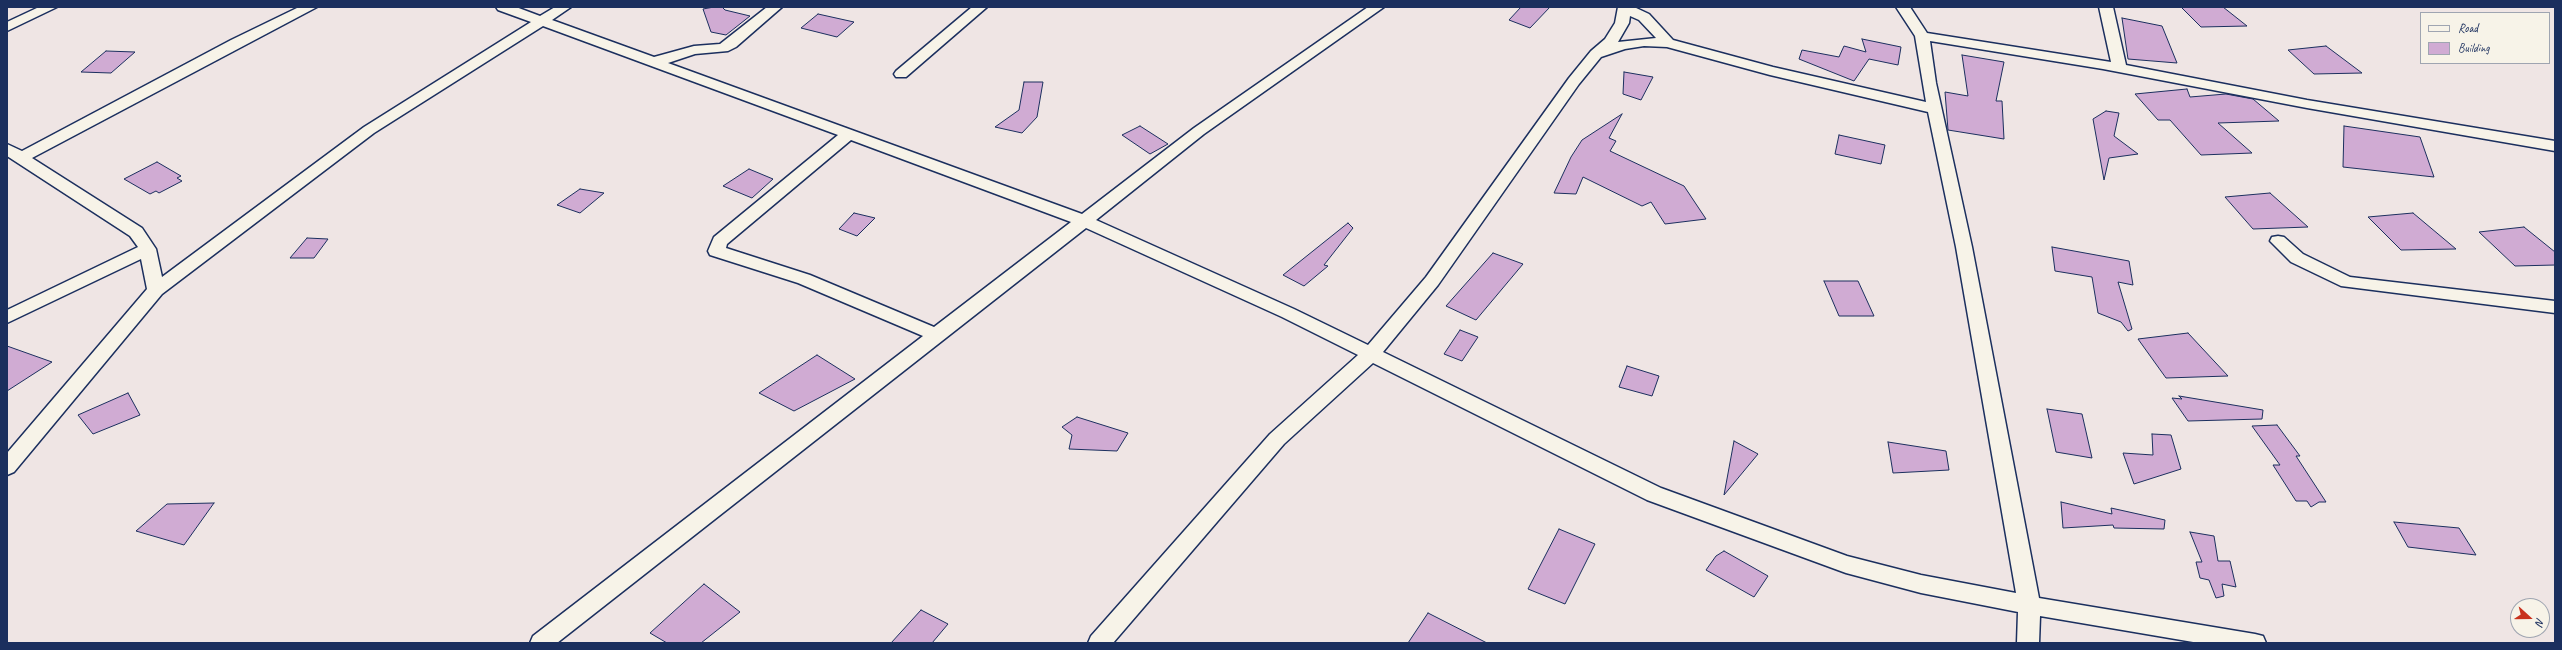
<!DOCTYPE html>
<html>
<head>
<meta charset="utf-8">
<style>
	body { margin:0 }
	#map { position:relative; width:2562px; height:650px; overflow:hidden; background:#efe5e4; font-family:Caveat,sans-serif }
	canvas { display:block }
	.frame { position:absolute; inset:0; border:8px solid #1b2f5e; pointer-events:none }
	.legend { position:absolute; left:2420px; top:12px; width:130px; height:52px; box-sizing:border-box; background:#f7f3e8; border:1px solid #9fa5b1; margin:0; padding:5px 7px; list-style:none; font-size:12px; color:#1b2f5e }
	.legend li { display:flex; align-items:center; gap:8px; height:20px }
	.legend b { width:20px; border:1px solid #9fa5b1 }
	.north { position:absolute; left:2510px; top:598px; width:40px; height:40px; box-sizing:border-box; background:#f7f3e8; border:1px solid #9fa5b1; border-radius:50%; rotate:111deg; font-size:11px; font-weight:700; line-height:16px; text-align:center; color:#1b2f5e }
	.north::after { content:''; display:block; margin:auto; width:14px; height:18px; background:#c8321e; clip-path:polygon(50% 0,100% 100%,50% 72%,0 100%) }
</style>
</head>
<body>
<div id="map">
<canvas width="2562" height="650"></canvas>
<div class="frame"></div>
<ul class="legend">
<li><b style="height:5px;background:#f7f3e8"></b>Road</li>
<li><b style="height:11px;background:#d0abd3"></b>Building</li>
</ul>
<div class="north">N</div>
</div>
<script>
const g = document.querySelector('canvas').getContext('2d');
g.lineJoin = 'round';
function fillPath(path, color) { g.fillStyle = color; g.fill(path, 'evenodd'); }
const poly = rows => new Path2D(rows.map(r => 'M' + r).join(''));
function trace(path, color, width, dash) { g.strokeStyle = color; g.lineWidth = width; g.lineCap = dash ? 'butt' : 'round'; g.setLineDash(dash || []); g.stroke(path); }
const building = poly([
	[714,7,722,7,725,10,750,16,726,35,711,32,703,9,714,7],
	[1521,7,1550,7,1530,28,1509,20,1521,7],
	[2181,7,2223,7,2247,26,2201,27,2181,7],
	[818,14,854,22,837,37,801,28,818,14],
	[2122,18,2162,26,2177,63,2128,59,2122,18],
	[1862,39,1901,47,1898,65,1869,59,1854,81,1799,59,1802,50,1839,57,1844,46,1866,52,1862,39],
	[2326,46,2362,73,2314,74,2288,50,2326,46],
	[106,51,135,52,111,73,81,72,106,51],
	[1962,55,2004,62,1996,101,2002,101,2004,139,1948,130,1945,92,1968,96,1962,55],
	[1624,72,1653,77,1641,100,1623,94,1624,72],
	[1024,82,1043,82,1037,117,1022,133,995,127,1019,110,1024,82],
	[2187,89,2190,97,2226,94,2253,99,2279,121,2218,123,2252,153,2201,155,2170,120,2158,120,2135,94,2187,89],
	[2106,111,2119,113,2114,136,2138,154,2109,158,2104,180,2093,119,2106,111],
	[1622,114,1609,138,1616,141,1610,151,1684,186,1706,219,1665,224,1651,202,1642,206,1583,177,1576,194,1554,193,1571,157,1582,140,1622,114],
	[1140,126,1168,144,1150,154,1122,135,1140,126],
	[2344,126,2420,137,2434,177,2343,167,2344,126],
	[1839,135,1885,145,1881,164,1835,154,1839,135],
	[157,162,181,176,177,178,182,181,159,193,156,191,150,194,124,179,157,162],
	[749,169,773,179,752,198,723,186,749,169],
	[580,189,604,193,580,213,557,205,580,189],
	[2270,193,2308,227,2253,229,2225,197,2270,193],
	[854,213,875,218,857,236,839,229,854,213],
	[2413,213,2456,249,2401,250,2368,217,2413,213],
	[1348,223,1353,228,1324,265,1328,266,1304,286,1283,275,1348,223],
	[2524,227,2555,252,2555,265,2515,266,2479,232,2524,227],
	[307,238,328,239,314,258,290,258,307,238],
	[2052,247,2129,261,2133,285,2118,282,2132,329,2128,331,2121,322,2098,313,2092,277,2055,271,2052,247],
	[1493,253,1523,264,1476,320,1446,306,1493,253],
	[1824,281,1858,281,1874,316,1839,316,1824,281],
	[1460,330,1478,337,1462,361,1444,354,1460,330],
	[2188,333,2228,376,2166,378,2138,339,2188,333],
	[7,346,52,362,7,391,7,346],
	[817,355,855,379,794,411,759,393,817,355],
	[1627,366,1659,376,1652,396,1619,387,1627,366],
	[128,393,140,415,93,434,78,415,128,393],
	[2179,396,2263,410,2262,419,2188,421,2172,398,2182,399,2179,396],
	[2047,409,2082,414,2092,458,2056,452,2047,409],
	[1077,417,1128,433,1117,451,1069,449,1072,435,1062,427,1077,417],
	[2277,425,2300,456,2296,456,2326,502,2319,502,2311,507,2307,501,2296,501,2273,465,2280,465,2252,426,2277,425],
	[2152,434,2171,435,2181,469,2134,484,2123,453,2153,455,2152,434],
	[1734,441,1758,454,1724,495,1734,441],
	[1888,442,1946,451,1949,470,1893,473,1888,442],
	[2061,502,2112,514,2111,508,2165,520,2164,529,2114,528,2113,525,2063,528,2061,502],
	[214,503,184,545,136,531,167,504,214,503],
	[2394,522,2459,528,2476,555,2408,547,2394,522],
	[1559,529,1595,544,1565,604,1528,589,1559,529],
	[2190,532,2214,536,2218,561,2230,561,2236,587,2222,584,2224,596,2216,598,2209,580,2200,578,2196,562,2202,562,2190,532],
	[1724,551,1768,576,1754,597,1706,570,1716,556,1724,551],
	[704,584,740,612,701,643,667,643,650,633,704,584],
	[921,610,948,624,932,643,891,643,921,610],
	[1428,613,1487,643,1408,643,1428,613]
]);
fillPath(building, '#d0abd3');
trace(building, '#1b2f5e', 1);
const minor = poly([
	[39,7,57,7,7,31,7,22,39,7],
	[299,7,317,7,32,158,142,228,156,249,162,277,364,127,531,22,498,10,496,7,516,7,540,16,555,7,571,7,552,20,654,57,694,46,720,44,767,7,782,7,736,47,728,51,695,54,668,63,1082,214,1194,128,1368,7,1384,7,1204,134,1096,220,1294,309,1368,345,1426,277,1569,78,1591,51,1605,39,1615,23,1618,7,1634,7,1649,14,1673,40,1773,67,1926,102,1915,36,1896,7,1910,7,1927,33,2111,62,2099,7,2113,7,2126,65,2307,100,2555,141,2555,151,2307,108,2103,69,1930,41,1936,83,1972,247,2039,598,2255,634,2263,636,2266,643,2199,643,2040,616,2039,643,2017,643,2018,612,1921,593,1846,573,1647,500,1373,363,1284,444,1113,643,1088,643,1091,636,1270,434,1358,355,1282,317,1086,228,557,643,530,643,533,636,923,336,798,283,710,255,708,251,714,237,838,135,543,26,374,133,162,294,14,472,7,475,7,453,147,289,141,259,7,323,7,310,138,247,130,236,7,156,7,144,22,151,231,40,299,7],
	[1630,16,1639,20,1656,38,1618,42,1629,23,1630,16],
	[1644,46,1667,47,1770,75,1928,112,1956,247,2016,593,1921,575,1847,556,1661,488,1383,352,1438,285,1579,84,1601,57,1625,49,1644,46],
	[851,140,1071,222,934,327,810,275,726,248,727,244,851,140],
	[972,7,987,7,906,77,896,77,894,74,896,71,972,7],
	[2278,236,2284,237,2303,254,2350,277,2555,301,2555,313,2341,286,2291,262,2270,241,2272,237,2278,236]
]);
trace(minor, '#1b2f5e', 3);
fillPath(minor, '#f7f3e8');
</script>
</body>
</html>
